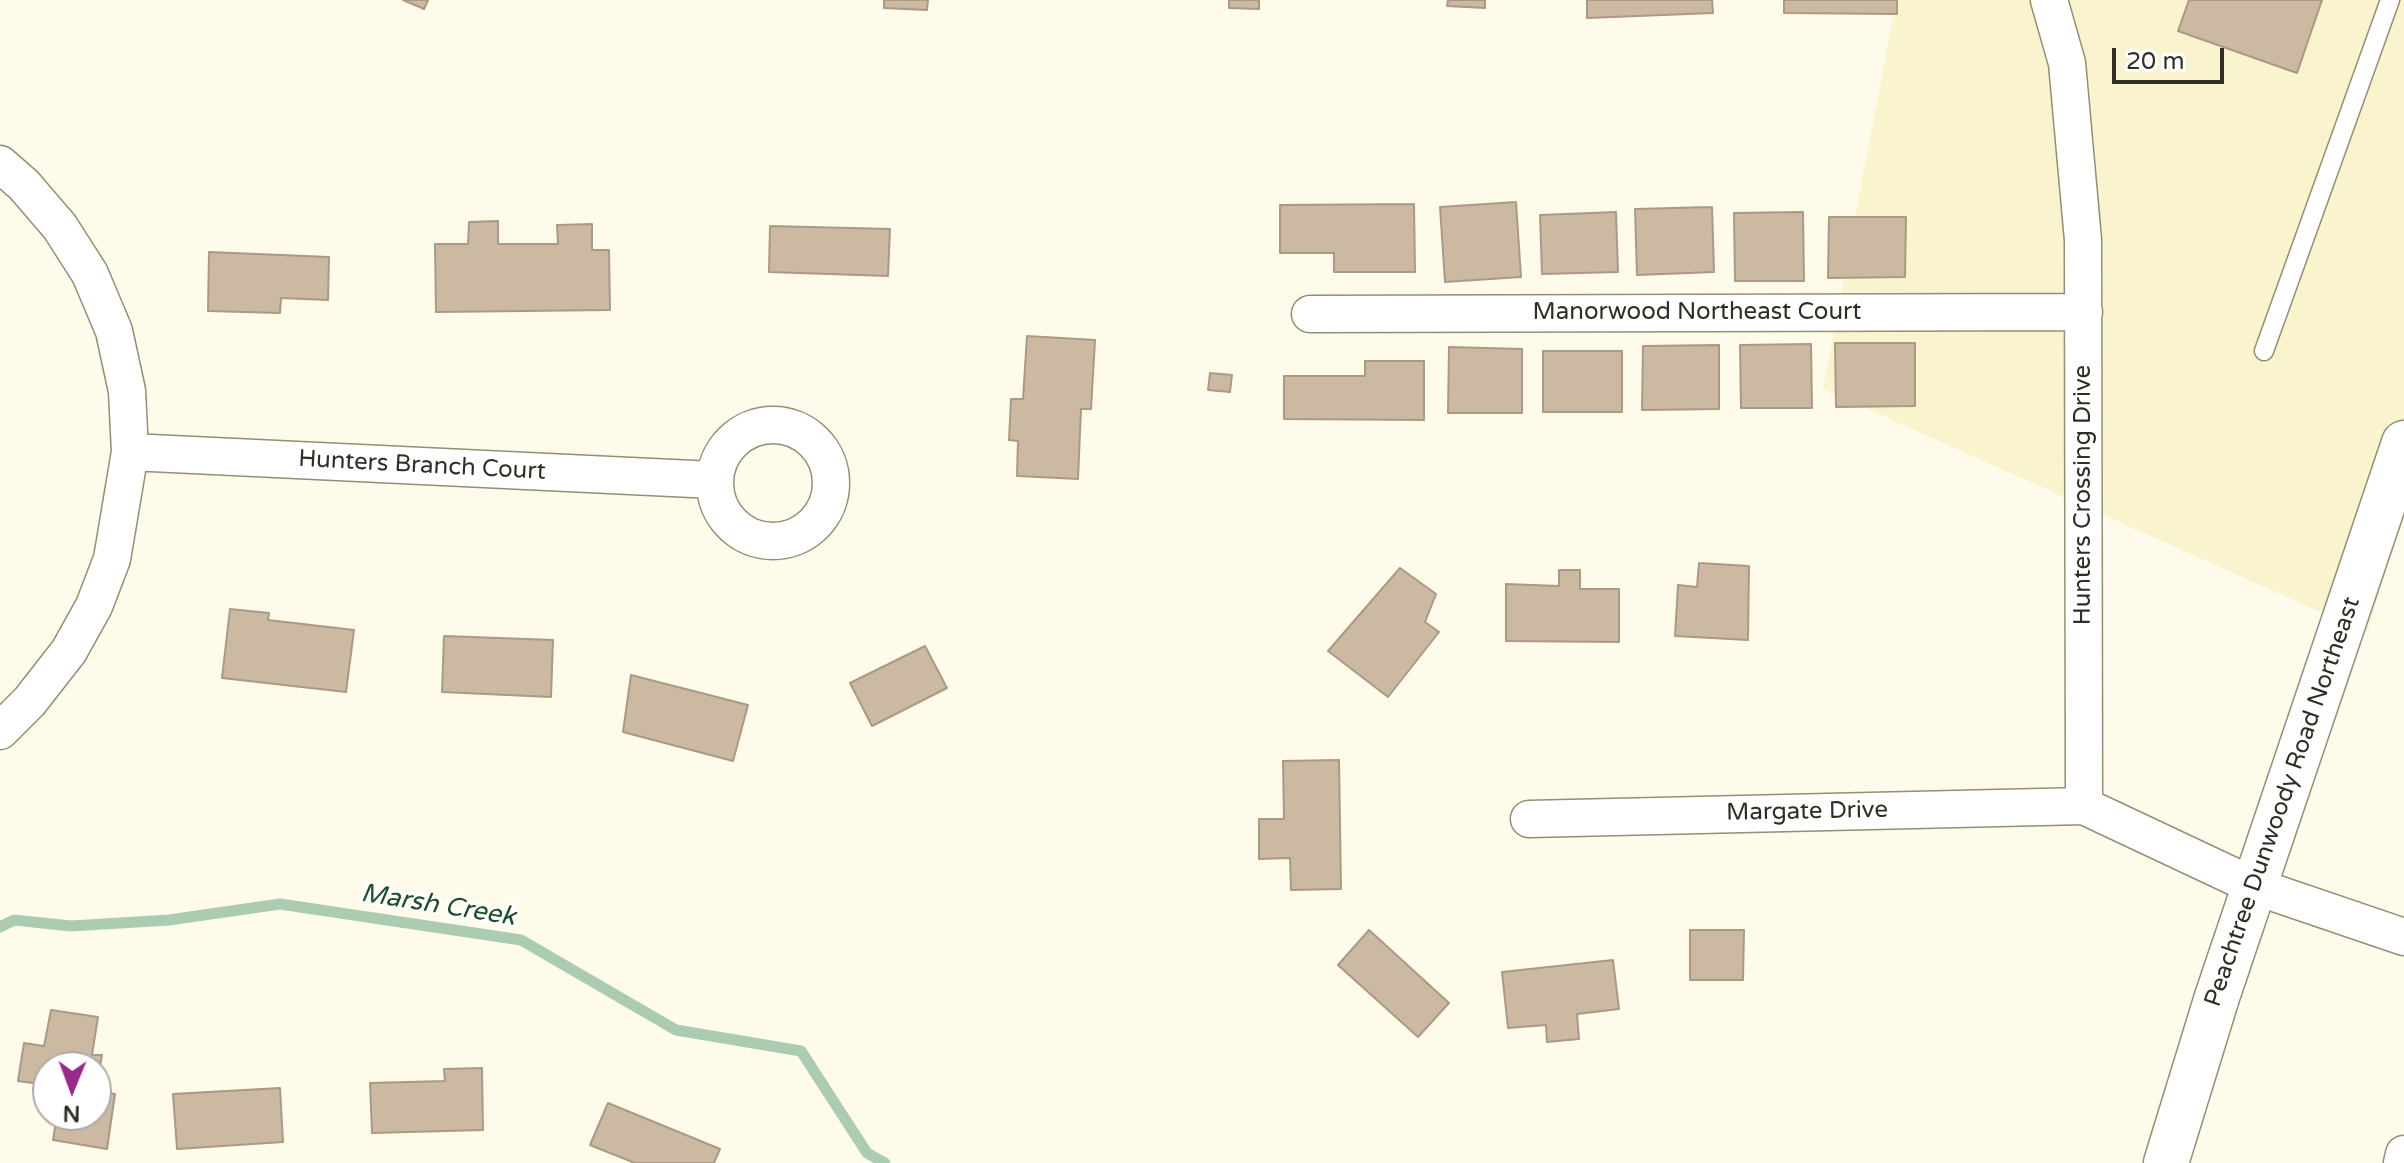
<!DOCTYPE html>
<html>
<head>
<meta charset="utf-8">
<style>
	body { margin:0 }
	#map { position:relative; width:2404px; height:1163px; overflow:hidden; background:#fefbea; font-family:"Varela Round",sans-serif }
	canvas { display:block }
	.north { position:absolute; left:32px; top:1051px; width:80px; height:80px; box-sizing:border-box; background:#fff; border:2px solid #acaba7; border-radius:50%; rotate:181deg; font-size:22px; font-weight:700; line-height:32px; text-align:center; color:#302e23 }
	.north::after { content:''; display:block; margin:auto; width:28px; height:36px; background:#982a8b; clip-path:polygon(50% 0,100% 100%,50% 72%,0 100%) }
	.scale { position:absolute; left:2112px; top:48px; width:112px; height:36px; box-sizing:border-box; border:4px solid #302e23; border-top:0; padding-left:10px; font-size:24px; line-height:28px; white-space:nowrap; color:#302e23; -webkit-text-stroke:6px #fff; paint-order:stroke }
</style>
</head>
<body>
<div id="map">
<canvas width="2404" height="1163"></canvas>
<div class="north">N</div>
<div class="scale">20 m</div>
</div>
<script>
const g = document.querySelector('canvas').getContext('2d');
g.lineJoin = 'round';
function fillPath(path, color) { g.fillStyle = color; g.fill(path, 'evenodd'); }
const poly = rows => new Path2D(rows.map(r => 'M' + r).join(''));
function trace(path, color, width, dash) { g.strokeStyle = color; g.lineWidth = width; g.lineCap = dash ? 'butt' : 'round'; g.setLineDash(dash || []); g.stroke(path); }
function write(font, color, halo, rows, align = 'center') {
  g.font = font + ' "Varela Round",sans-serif'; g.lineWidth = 6; g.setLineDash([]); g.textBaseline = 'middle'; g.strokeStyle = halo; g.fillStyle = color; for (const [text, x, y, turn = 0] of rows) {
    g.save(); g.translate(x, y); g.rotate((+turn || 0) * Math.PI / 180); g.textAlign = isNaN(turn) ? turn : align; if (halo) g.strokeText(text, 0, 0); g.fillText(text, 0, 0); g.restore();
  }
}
fillPath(poly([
	[1896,0,2404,0,2404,512,2367,633,1823,389]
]), '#f9f3ce');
trace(poly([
	[0,927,14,920,71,926,169,920,280,904,521,940,676,1030,801,1051,867,1153,885,1163]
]), '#acccb1', 11);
const building = poly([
	[403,0,428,0,424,9,403,0],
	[884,0,928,0,927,10,884,8,884,0],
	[1229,0,1259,0,1259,9,1229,8,1229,0],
	[1448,0,1485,0,1485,8,1447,6,1448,0],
	[1587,0,1712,0,1713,13,1587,18,1587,0],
	[1784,0,1897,0,1897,14,1784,13,1784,0],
	[2189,0,2322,0,2297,73,2178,31,2189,0],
	[1516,202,1521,277,1445,282,1440,207,1516,202],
	[1414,204,1415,272,1334,272,1334,253,1280,253,1280,205,1414,204],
	[1712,207,1714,272,1637,275,1635,209,1712,207],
	[1616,212,1618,272,1542,274,1540,215,1616,212],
	[1803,212,1804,281,1735,281,1734,213,1803,212],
	[1829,217,1906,217,1905,277,1828,278,1829,217],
	[498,221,498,244,558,244,557,225,592,224,592,250,609,250,610,310,436,312,435,244,468,244,469,222,498,221],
	[770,226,890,229,888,276,769,272,770,226],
	[209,252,329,257,328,300,281,298,280,313,208,311,209,252],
	[1027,336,1095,340,1091,409,1081,409,1078,479,1017,476,1018,441,1009,440,1011,399,1023,399,1027,336],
	[1835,343,1915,343,1915,406,1836,407,1835,343],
	[1811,344,1812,408,1741,408,1740,345,1811,344],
	[1719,345,1719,409,1642,410,1643,346,1719,345],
	[1449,347,1522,349,1522,413,1448,413,1449,347],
	[1543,351,1622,351,1622,412,1543,412,1543,351],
	[1365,361,1424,361,1424,420,1284,419,1284,376,1365,376,1365,361],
	[1210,373,1232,375,1230,392,1208,390,1210,373],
	[1699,563,1749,566,1748,640,1675,636,1678,585,1697,587,1699,563],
	[1400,568,1436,594,1425,622,1439,632,1388,697,1328,651,1400,568],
	[1559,570,1580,570,1580,589,1619,589,1619,642,1506,641,1506,584,1559,586,1559,570],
	[230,609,269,613,268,620,354,630,346,692,222,678,230,609],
	[444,636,553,640,551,697,442,692,444,636],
	[925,646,947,688,872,726,850,683,925,646],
	[631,675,748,705,733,761,623,732,631,675],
	[1339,760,1341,889,1291,890,1290,858,1259,859,1259,819,1284,819,1283,761,1339,760],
	[1369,930,1449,1003,1418,1037,1338,965,1369,930],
	[1690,930,1744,930,1743,980,1690,980,1690,930],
	[1613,960,1619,1009,1577,1014,1579,1039,1547,1042,1546,1025,1508,1028,1502,972,1613,960],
	[51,1010,98,1017,92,1055,102,1055,96,1091,115,1094,107,1149,53,1140,57,1115,96,1115,96,1067,48,1067,48,1085,18,1081,24,1043,44,1046,51,1010],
	[482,1068,483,1130,372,1133,370,1083,445,1081,444,1069,482,1068],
	[280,1088,283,1142,177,1149,173,1094,280,1088],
	[608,1103,720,1149,714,1163,635,1163,590,1145,608,1103]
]);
fillPath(building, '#cbb9a1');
trace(building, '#ab9983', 2);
const service = poly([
	[2264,351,2390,0]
]);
const minor = poly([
	[2049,0,2067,63,2083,240,2084,806],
	[0,164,24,185,60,227,90,274,114,331,127,391,130,452,112,559,94,606,69,651,30,701,0,731],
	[1310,314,2084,312],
	'715 483a58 58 0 1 1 116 0a58 58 0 1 1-116 0Z',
	[130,452,714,480],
	[1529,819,2084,806,2254,886,2404,937],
	[2402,1163,2404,1154]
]);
const tertiary = poly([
	[2166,1163,2217,997,2404,443]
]);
trace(service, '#938f74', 21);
trace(minor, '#938f74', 39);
trace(tertiary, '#938f74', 47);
trace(service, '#fff', 18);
trace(minor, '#fff', 36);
trace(tertiary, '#fff', 44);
write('24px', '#302e23', '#fff', [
	["Manorwood Northeast Court",1697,313],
	["Hunters Branch Court",422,466,3],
	["Hunters Crossing Drive",2084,495,-90],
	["Peachtree Dunwoody Road Northeast",2283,802,-71],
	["Margate Drive",1807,812,-1]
]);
write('italic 26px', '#1d4e2a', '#fff', [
	["Marsh Creek",438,906,9]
]);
</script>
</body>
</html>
